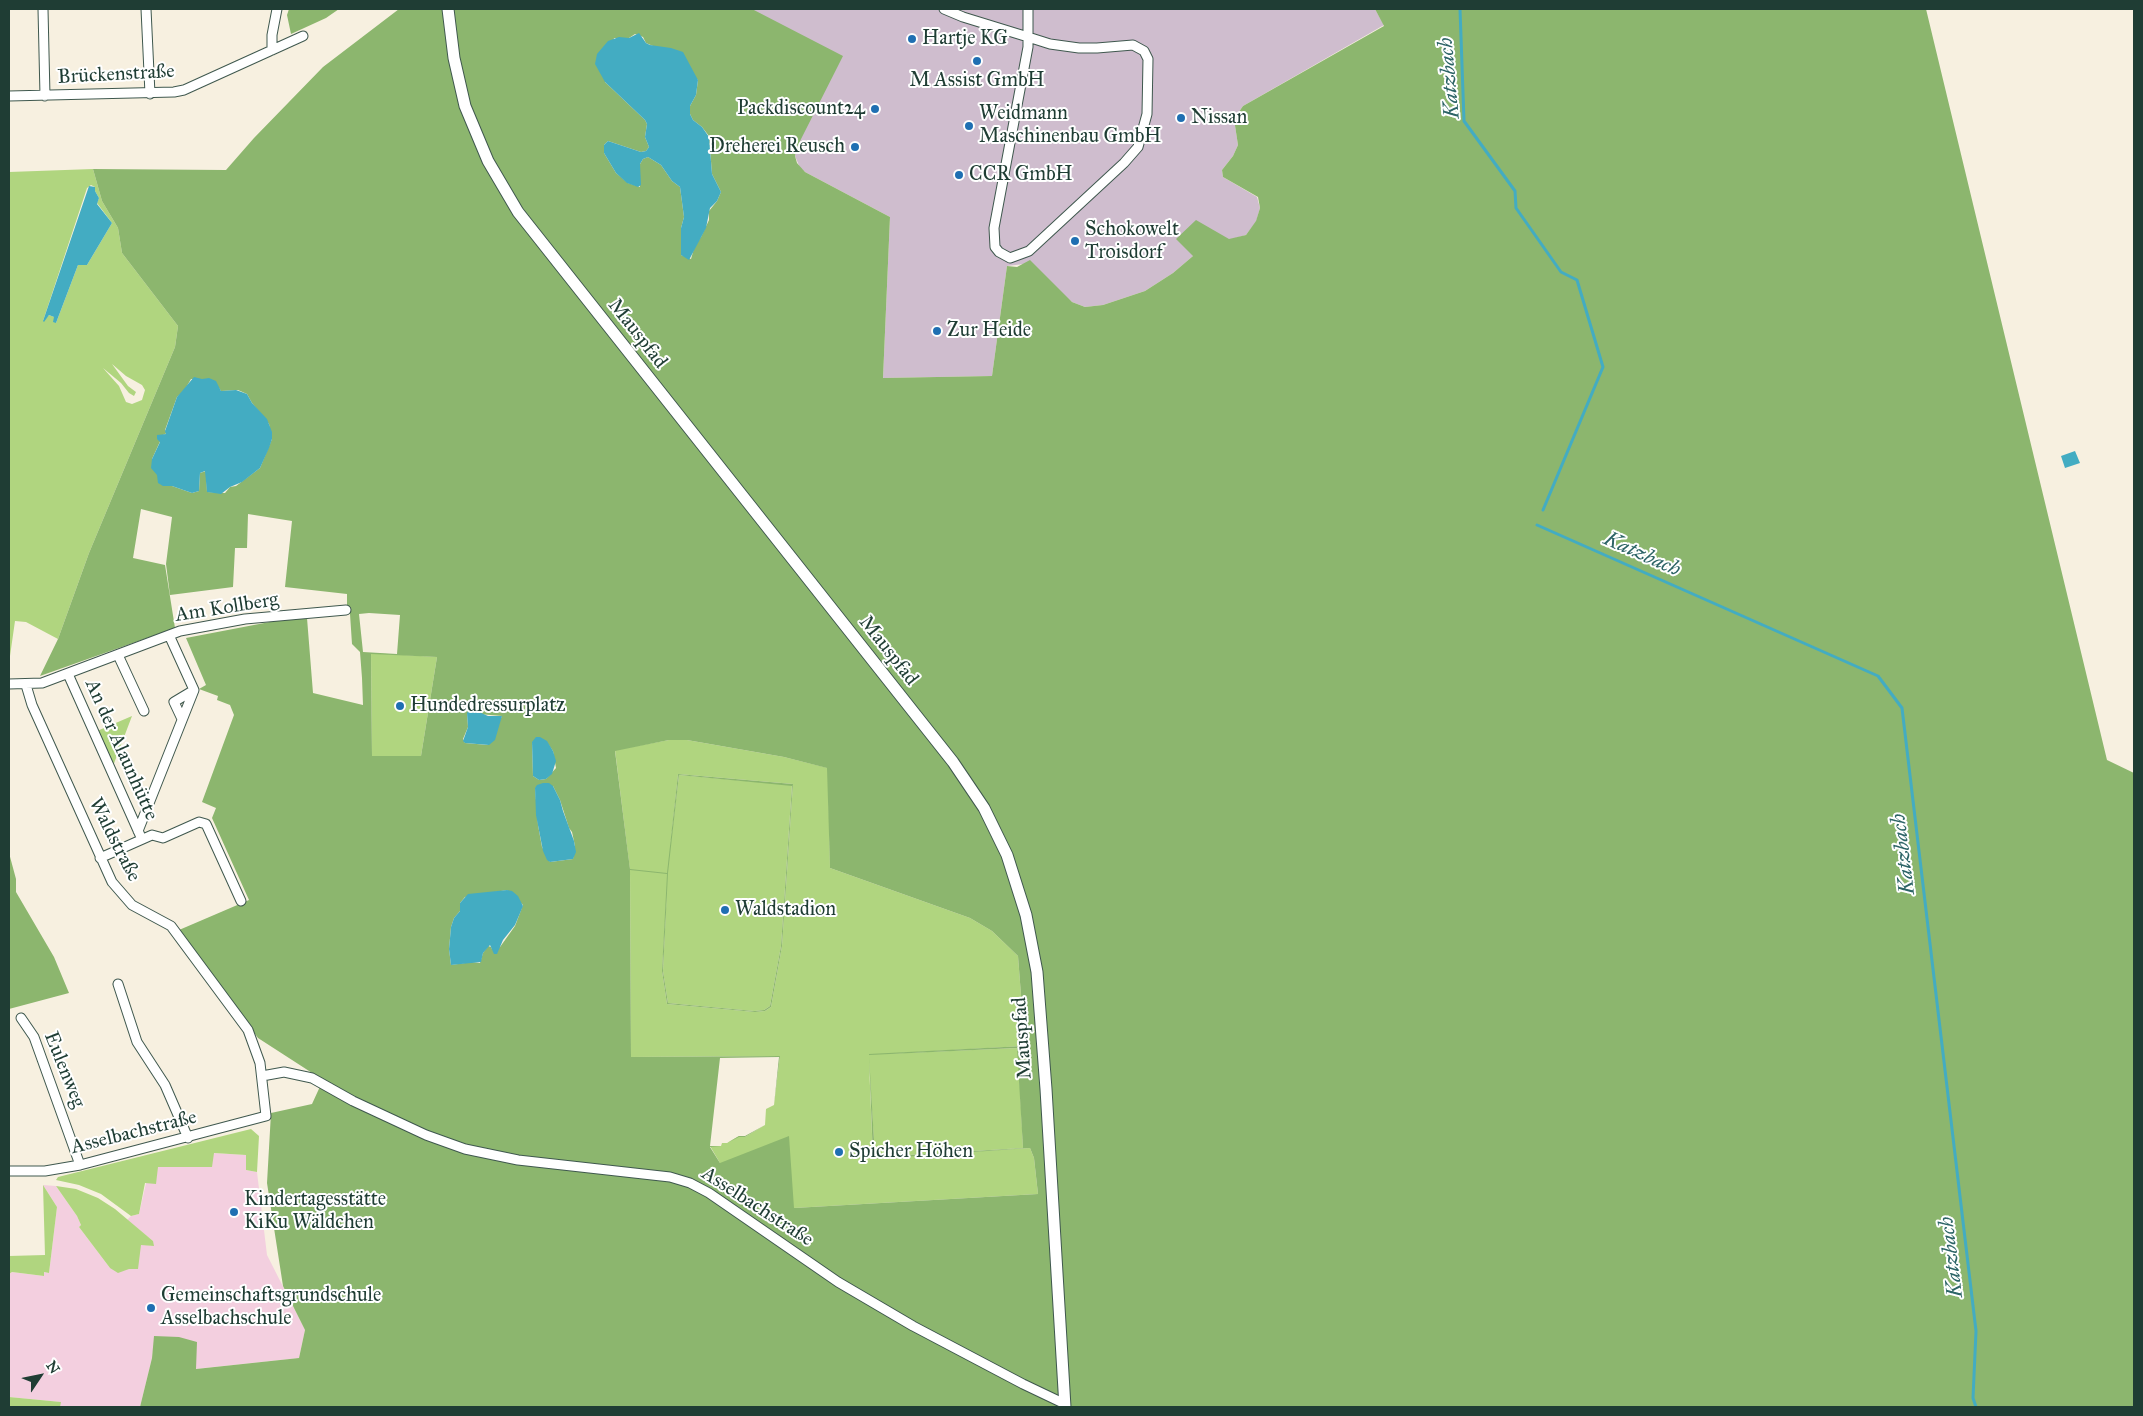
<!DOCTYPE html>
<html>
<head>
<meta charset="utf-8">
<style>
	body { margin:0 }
	#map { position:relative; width:2143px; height:1416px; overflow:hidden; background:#f7f0e0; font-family:"IM FELL Great Primer",serif }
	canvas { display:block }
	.frame { position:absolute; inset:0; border:10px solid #1f3d34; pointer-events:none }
	.north { position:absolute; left:15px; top:1351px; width:50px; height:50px; -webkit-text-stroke:4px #fff; paint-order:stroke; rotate:56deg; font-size:14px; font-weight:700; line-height:20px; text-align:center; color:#1f3d34 }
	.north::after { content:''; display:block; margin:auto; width:18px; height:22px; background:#1f3d34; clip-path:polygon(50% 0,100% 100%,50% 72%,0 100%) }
</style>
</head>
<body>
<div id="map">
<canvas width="2143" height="1416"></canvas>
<div class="frame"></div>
<div class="north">N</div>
</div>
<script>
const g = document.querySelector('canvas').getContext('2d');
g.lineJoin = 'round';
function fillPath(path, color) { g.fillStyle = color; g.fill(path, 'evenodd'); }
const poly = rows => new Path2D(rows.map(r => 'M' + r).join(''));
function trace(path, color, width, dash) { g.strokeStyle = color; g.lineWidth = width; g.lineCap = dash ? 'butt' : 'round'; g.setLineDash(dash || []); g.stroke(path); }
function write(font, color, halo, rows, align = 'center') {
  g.font = font + ' "IM FELL Great Primer",serif'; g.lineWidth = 4; g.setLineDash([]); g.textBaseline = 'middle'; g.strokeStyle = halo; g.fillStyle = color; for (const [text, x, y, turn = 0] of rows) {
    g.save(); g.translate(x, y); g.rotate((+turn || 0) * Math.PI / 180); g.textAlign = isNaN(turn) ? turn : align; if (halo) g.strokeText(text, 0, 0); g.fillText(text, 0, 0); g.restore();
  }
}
fillPath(poly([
	[213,1153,247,1155,246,1170,257,1172,267,1255,305,1330,299,1358,195,1369,155,1336,152,1358,140,1407,60,1407,60,1402,9,1397,9,1274,12,1272,44,1276,44,1272,49,1273,57,1207,43,1185,56,1186,77,1216,81,1225,79,1227,110,1268,132,1269,141,1244,153,1246,153,1241,127,1220,131,1216,139,1214,146,1183,158,1167,211,1167]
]), '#f3cfdf');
fillPath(poly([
	[752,9,1375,9,1384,25,1243,106,1234,119,1238,145,1233,156,1222,170,1223,177,1257,197,1260,208,1256,222,1246,235,1229,240,1193,256,1173,273,1145,291,1103,305,1085,307,1072,302,1024,264,1007,266,992,376,883,378,890,217,805,172,800,168,795,156,797,147]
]), '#cfbdce');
fillPath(poly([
	[93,169,102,201,118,228,122,253,178,326,175,347,89,553,58,639,26,622,15,621,9,663,9,172],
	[91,185,95,187,95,191,99,198,97,203,112,223,87,265,78,265,56,323,54,317,49,315,43,321,87,188],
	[112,364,126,376,142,385,145,390,142,400,132,404,126,402,119,386,103,368,121,383,129,393,134,396,136,392,128,386],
	[371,653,437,657,421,756,372,756],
	[132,716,113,766,97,731],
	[669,740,687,740,784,757,828,768,830,868,970,918,992,931,1018,956,1024,1034,1023,1046,882,1054,1018,1048,1023,1148,875,1157,869,1062,873,1158,1030,1148,1034,1158,1038,1194,794,1208,720,1163,710,1146,721,1146,722,1143,727,1143,739,1136,745,1137,765,1125,766,1109,774,1105,780,1056,631,1057,630,870,615,750],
	[678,774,793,784,782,946,771,1007,765,1011,755,1012,667,1004,662,971,667,888,663,971,668,1003,754,1011,764,1010,770,1006,781,946,792,785,679,775,670,849],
	[251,1129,259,1136,257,1172,246,1170,246,1155,214,1153,212,1167,158,1167,156,1184,145,1183,139,1214,131,1216,101,1194,79,1185,56,1180,58,1177],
	[43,1185,57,1207,49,1273,44,1272,44,1276,12,1272,9,1274,9,1256,45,1255],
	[56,1186,76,1189,98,1198,115,1209,153,1241,154,1246,141,1245,138,1269,129,1269,118,1273,110,1268,79,1227,81,1225,77,1216],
	[9,1397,61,1402,60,1407,9,1407]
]), '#b0d57f');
fillPath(poly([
	[289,9,339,9,326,18,291,34,287,15],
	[399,9,752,9,843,56,797,147,795,156,797,163,805,172,890,217,883,378,992,376,1007,266,1017,267,1030,260,1072,302,1085,307,1103,305,1145,291,1173,273,1193,256,1176,239,1196,220,1229,239,1246,235,1256,221,1260,208,1258,197,1223,177,1222,170,1233,156,1238,145,1234,119,1243,106,1384,26,1375,9,1926,9,2107,760,2134,773,2134,1407,140,1407,152,1358,154,1336,179,1337,197,1342,196,1369,299,1358,305,1330,283,1286,267,1183,271,1113,312,1104,323,1080,258,1038,179,930,249,900,212,818,216,808,202,802,234,715,230,705,217,700,218,696,199,689,206,685,186,638,280,620,307,618,313,693,363,705,362,678,360,652,352,644,350,614,347,606,347,594,285,587,292,521,248,514,247,548,235,548,233,587,170,595,166,564,172,517,141,509,133,558,165,565,175,628,40,676,58,639,89,553,175,347,178,326,122,253,118,228,102,201,93,169,226,170,254,138,323,67],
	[635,34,643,37,646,43,653,46,698,80,696,95,690,106,690,114,693,120,702,127,709,136,712,174,721,192,717,201,709,211,709,220,701,237,695,245,691,259,681,255,681,228,684,217,680,187,672,181,661,165,648,157,643,159,640,164,640,187,628,183,616,173,604,153,604,145,608,141,641,152,646,151,649,147,645,137,647,124,645,120,605,82,614,38,629,38],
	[191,379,202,379,219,388,221,391,238,390,247,394,252,403,269,424,272,439,260,468,236,486,230,487,225,493,207,492,206,471,200,473,199,491,192,493,172,486,152,468,152,459,163,435,167,433,165,430,177,397,184,391],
	[369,613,400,615,397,654,363,652,359,614],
	[371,654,437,657,421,756,372,756],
	[467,713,502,716,488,745,465,743,463,739,468,727],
	[669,740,687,740,784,757,827,768,830,868,970,918,992,931,1018,956,1024,1034,1023,1046,869,1054,873,1159,1030,1148,1034,1158,1038,1194,794,1208,789,1136,720,1163,710,1147,721,1146,722,1143,727,1143,739,1137,745,1137,765,1125,766,1109,774,1105,780,1056,631,1057,630,870,667,874,662,971,667,1004,755,1012,765,1011,771,1007,782,946,793,784,678,774,667,873,630,869,615,751],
	[546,741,553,751,556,768,546,779,539,780,533,776,532,742],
	[679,775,792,786,781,946,770,1006,764,1010,754,1011,668,1003,663,971,668,873],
	[553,786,560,800,569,828,572,832,575,846,573,859,550,862,542,847,538,825,535,788],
	[507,890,523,905,515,926,500,947,492,949,491,947,488,946,483,953,480,963,472,962,451,965,449,949,451,927,454,918,460,911,460,903,465,897],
	[1017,1048,1023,1148,875,1157,869,1055],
	[779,1057,774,1105,766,1109,765,1125,745,1136,739,1136,727,1143,722,1143,721,1146,710,1146,720,1058],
	[9,853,16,879,16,892,54,957,69,993,9,1009]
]), '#8cb66e');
fillPath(poly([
	[639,33,646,43,650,45,671,48,683,52,698,80,696,95,690,106,690,114,693,120,702,127,709,137,712,174,721,192,717,201,710,208,706,228,689,260,681,255,681,228,684,217,680,187,672,181,661,165,648,157,643,159,640,164,641,185,638,187,627,183,616,173,604,153,604,145,608,141,641,152,646,151,649,147,645,137,647,124,645,120,605,82,595,64,597,54,608,41,619,37,629,38],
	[89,186,95,187,95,191,99,198,97,204,112,223,87,265,78,265,56,323,53,322,54,317,49,315,44,322,43,321],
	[194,377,202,379,209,378,216,381,221,391,236,390,247,394,252,403,267,419,272,432,272,439,269,448,260,468,242,482,230,487,221,494,207,492,205,471,200,473,199,491,192,493,172,486,163,486,158,483,157,475,151,468,152,459,160,442,157,439,157,435,166,434,165,431,177,397],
	[2075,451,2080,463,2065,468,2061,456],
	[470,708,488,716,502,716,495,740,489,745,465,743,463,741,468,727,467,713],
	[536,737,540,737,547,741,553,751,556,761,552,774,546,779,539,780,533,776,532,742],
	[543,783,549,783,553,786,560,800,563,811,574,841,576,852,573,859,550,862,547,860,543,851,536,815,535,788,537,785],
	[507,890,512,891,518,896,523,906,515,925,503,940,497,954,494,954,490,945,483,953,481,962,451,965,449,949,451,927,454,918,460,911,460,903,468,894]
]), '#43acc2');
trace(poly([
	[1460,9,1464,121,1515,191,1516,208,1561,272,1577,280,1603,367,1543,510],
	[1537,525,1878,676,1902,708,1976,1331,1973,1398,1976,1407]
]), '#43acc2', 3);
const minor = poly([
	[43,9,45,96],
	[146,9,150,94],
	[944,9,963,17,1028,37,1050,44,1079,48,1097,48,1133,45,1144,51,1148,59,1147,114,1138,147,1124,163,1029,251,1010,258,999,252,995,247,994,228,1028,47,1028,9],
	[272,50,272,35,277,9],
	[9,96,174,92,184,90,303,36],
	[118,655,144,711],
	[68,674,140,835],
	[9,684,42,683,180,631,245,619,346,610],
	[182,719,174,702,194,690],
	[138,831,194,690,169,635],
	[100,858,152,835,163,838,199,822,206,824,241,901],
	[118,984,137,1042,165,1085,188,1138],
	[21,1018,34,1037,80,1165],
	[262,1076,284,1072,312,1078,353,1101,426,1135,465,1149,518,1160,670,1177,690,1183,709,1193,838,1282,913,1326,1023,1384,1065,1404],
	[9,1171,45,1171,80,1165,266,1116,260,1063,248,1030,171,926,132,905,112,882,32,705,26,685]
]);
const tertiary = poly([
	[448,9,454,58,465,106,488,161,518,212,953,762,984,808,1007,855,1026,915,1037,972,1046,1089,1065,1407]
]);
trace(minor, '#3f584e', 11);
trace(tertiary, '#3f584e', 13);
trace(minor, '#fff', 9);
trace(tertiary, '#fff', 11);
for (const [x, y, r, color] of [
	[912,39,5,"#1f6fb2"],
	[977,61,5,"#1f6fb2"],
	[875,109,5,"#1f6fb2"],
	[1181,118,5,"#1f6fb2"],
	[969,126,5,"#1f6fb2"],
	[855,147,5,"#1f6fb2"],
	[959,175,5,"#1f6fb2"],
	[1075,241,5,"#1f6fb2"],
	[937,331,5,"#1f6fb2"],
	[400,706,5,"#1f6fb2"],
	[725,910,5,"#1f6fb2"],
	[839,1152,5,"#1f6fb2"],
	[234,1212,5,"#1f6fb2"],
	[151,1308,5,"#1f6fb2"]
]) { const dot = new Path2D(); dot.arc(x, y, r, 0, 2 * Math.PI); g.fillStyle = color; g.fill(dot); trace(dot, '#fff', 2); }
write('20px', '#1f3d34', '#fff', [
	["Hartje KG",922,39],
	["M Assist GmbH",977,81,"center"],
	["Packdiscount24",865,109,"right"],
	["Weidmann",979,114],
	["Maschinenbau GmbH",979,137],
	["Nissan",1191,118],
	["Dreherei Reusch",845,147,"right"],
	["CCR GmbH",969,175],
	["Schokowelt",1085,230],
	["Troisdorf",1085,253],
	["Zur Heide",947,331],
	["Hundedressurplatz",410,706],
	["Waldstadion",735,910],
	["Spicher Höhen",849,1152],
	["Kindertagesstätte",244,1200],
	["KiKu Wäldchen",244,1223],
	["Gemeinschaftsgrundschule",161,1296],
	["Asselbachschule",161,1319]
], 'left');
write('20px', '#1f3d34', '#fff', [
	["Brückenstraße",116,75,-3],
	["Mauspfad",637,334,52],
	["Am Kollberg",227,608,-9],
	["Mauspfad",888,651,52],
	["An der Alaunhütte",121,750,66],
	["Waldstraße",114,840,63],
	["Mauspfad",1023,1038,-94],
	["Eulenweg",64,1070,68],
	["Asselbachstraße",134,1133,-14],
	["Asselbachstraße",757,1207,33]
]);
write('italic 21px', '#2c6466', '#fff', [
	["Katzbach",1450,78,-95],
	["Katzbach",1642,555,24],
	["Katzbach",1904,854,-97],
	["Katzbach",1952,1257,-97]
]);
</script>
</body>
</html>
